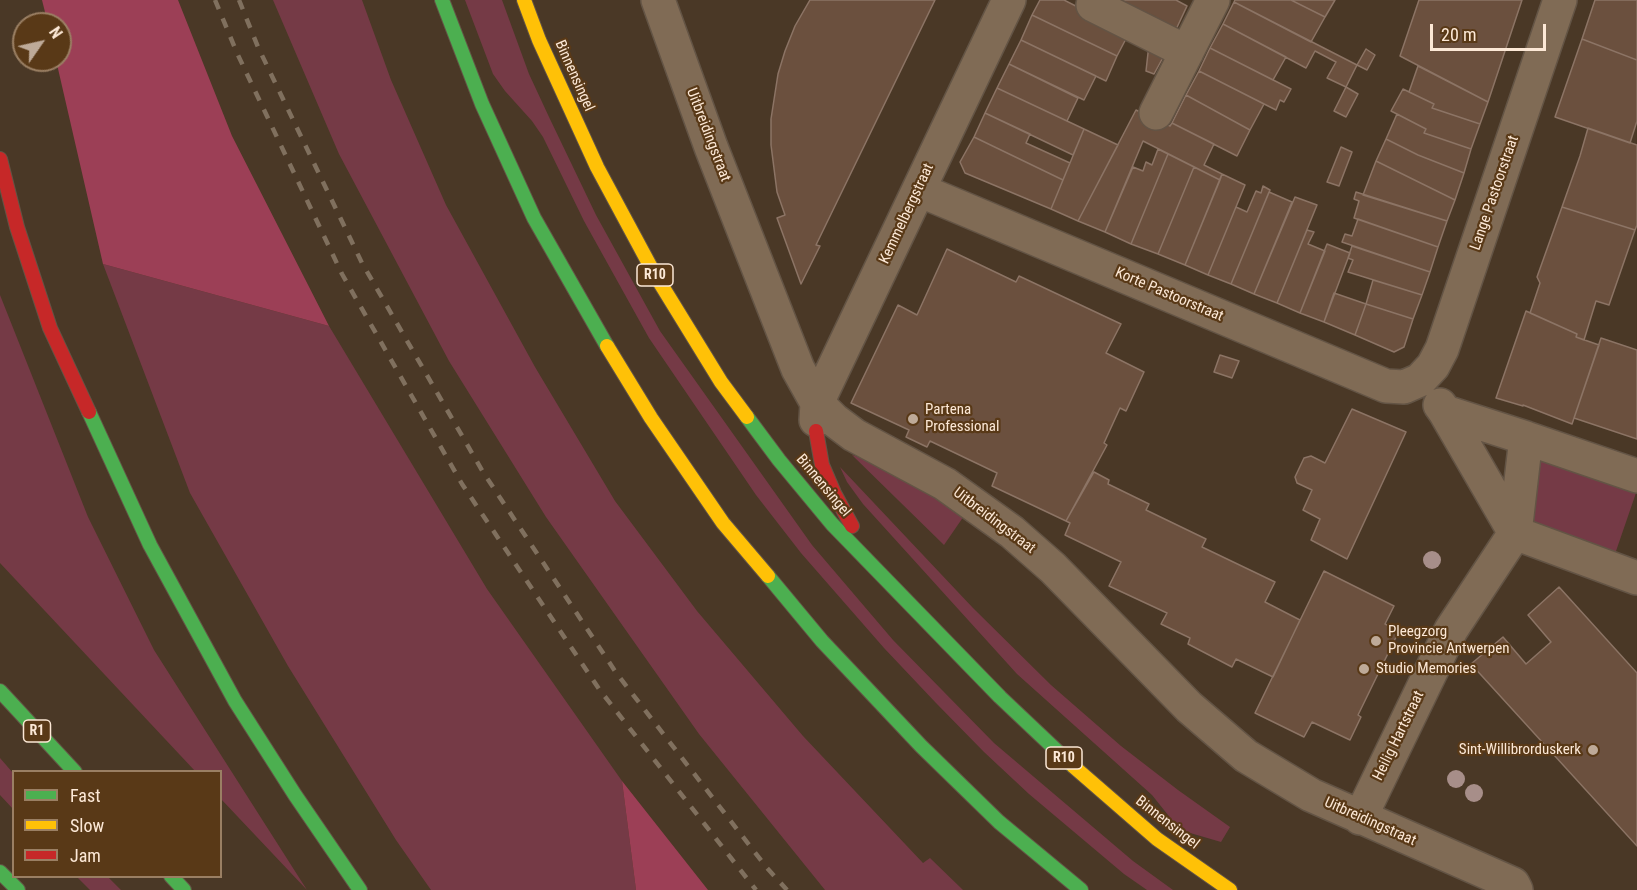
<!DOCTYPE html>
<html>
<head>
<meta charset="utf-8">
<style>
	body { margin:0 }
	#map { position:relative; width:1637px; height:890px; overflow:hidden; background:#4a3826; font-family:"Roboto Condensed",sans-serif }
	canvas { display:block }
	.legend { position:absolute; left:12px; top:770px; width:210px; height:108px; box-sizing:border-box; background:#593917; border:2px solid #9a7f63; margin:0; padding:8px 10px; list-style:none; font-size:18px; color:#fce8d6 }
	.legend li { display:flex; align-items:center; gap:12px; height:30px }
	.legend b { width:30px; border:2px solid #9a7f63 }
	.north { position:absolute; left:12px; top:12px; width:60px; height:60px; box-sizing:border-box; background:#593917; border:2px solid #9a7f63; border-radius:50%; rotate:56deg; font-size:16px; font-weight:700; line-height:24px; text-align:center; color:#fce8d6 }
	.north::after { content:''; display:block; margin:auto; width:21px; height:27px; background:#beaa98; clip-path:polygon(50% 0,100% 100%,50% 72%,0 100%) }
	.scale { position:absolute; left:1430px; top:24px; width:116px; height:27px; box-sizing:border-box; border:3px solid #fce8d6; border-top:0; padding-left:8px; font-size:18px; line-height:21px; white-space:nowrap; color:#fce8d6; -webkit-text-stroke:4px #593917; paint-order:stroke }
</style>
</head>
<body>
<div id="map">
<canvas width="1637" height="890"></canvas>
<ul class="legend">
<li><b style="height:8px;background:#4caf50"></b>Fast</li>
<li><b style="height:8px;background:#ffc107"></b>Slow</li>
<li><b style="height:8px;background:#c62828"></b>Jam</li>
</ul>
<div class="north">N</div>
<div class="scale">20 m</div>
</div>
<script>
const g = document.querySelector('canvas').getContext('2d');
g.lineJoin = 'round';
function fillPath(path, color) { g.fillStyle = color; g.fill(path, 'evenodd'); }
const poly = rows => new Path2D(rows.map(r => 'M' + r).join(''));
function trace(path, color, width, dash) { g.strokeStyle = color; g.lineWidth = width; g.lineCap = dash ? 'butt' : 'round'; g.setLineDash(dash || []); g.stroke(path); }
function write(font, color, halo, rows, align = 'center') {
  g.font = font + ' "Roboto Condensed",sans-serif'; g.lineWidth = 4.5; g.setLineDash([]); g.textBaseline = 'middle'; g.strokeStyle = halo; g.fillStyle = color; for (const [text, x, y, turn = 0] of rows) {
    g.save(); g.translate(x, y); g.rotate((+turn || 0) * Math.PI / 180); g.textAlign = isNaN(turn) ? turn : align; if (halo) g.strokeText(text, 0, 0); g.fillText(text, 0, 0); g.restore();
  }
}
fillPath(poly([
	[273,0,362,0,391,80,446,205,535,367,615,501,697,611,803,736,923,863,930,858,963,890,825,890,699,734,546,517,449,361,339,154],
	[465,0,502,0,529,74,549,117,596,215,660,331,812,545,893,640,994,743,1133,861,1173,890,1147,890,1124,874,1029,794,984,752,936,703,884,648,801,553,756,495,649,338,584,221,543,137,532,121,505,91,493,74],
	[103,264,329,326,487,589,622,781,636,890,431,890,396,840,288,666,190,493],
	[0,295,88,517,154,650,307,890,221,799,220,772,195,771,0,563],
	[852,455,878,462,966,513,944,545],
	[1541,456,1637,490,1615,554,1521,522],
	[840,467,973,608,1051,685,1121,746,1178,790,1230,827,1221,842,1180,830,1152,795,1017,674,863,504,847,482],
	[0,758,13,773,13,809,0,795],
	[77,877,108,877,121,890,90,890]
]), '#753a46');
fillPath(poly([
	[42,0,178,0,232,136,329,326,103,264,56,60,60,60,60,24,48,24],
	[622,781,708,890,636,890]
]), '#9c3f56');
const building = poly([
	[810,0,935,0,816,245,820,246,801,284,777,218,785,215,777,192,771,145,771,119,778,74,785,51,795,26,810,0],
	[1040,0,1064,0,1129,33,1117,56,1032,15,1040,0],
	[1097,0,1176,0,1187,6,1172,38,1097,0],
	[1235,0,1291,0,1325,17,1311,42,1234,2,1235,0],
	[1291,0,1335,0,1325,17,1291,0],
	[1419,0,1522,0,1488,102,1400,56,1419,0],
	[1595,0,1637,0,1637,60,1582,39,1595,0],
	[1234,2,1357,65,1346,87,1327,78,1336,62,1315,51,1306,68,1223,24,1234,2],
	[1032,15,1117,56,1106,81,1021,40,1032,15],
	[1223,24,1286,57,1273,80,1210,48,1223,24],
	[1582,39,1637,60,1637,121,1630,143,1555,117,1582,39],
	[1021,40,1096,76,1084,100,1009,64,1021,40],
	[1149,44,1166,52,1154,74,1146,71,1149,44],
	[1210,48,1291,89,1284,102,1280,100,1276,110,1199,71,1210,48],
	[1366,49,1375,55,1367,70,1357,65,1366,49],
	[1009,64,1078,98,1067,121,997,88,1009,64],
	[1418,66,1488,102,1480,124,1432,108,1434,104,1409,92,1418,66],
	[1199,71,1264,104,1250,130,1186,95,1199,71],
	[1346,87,1358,94,1346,117,1334,111,1346,87],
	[997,88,1084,129,1073,155,985,113,997,88],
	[1403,89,1434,104,1432,108,1480,124,1471,149,1424,133,1426,129,1391,111,1403,89],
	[1186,95,1250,130,1237,156,1172,123,1186,95],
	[1136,110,1170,126,1172,123,1214,144,1204,165,1222,174,1220,180,1143,141,1105,232,1078,221,1136,110],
	[985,113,1030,134,1026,143,1070,163,1063,180,974,137,985,113],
	[1397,114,1426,129,1424,133,1471,149,1464,173,1418,155,1386,139,1397,114],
	[1588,128,1637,145,1637,225,1635,230,1562,207,1580,156,1588,128],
	[1084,129,1118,145,1078,221,1051,209,1084,129],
	[974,137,1063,180,1051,209,965,173,960,162,974,137],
	[1386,139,1418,155,1464,173,1455,200,1376,161,1386,139],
	[1341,147,1352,152,1339,186,1327,182,1341,147],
	[1158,149,1168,154,1131,244,1105,232,1133,167,1143,171,1146,162,1152,165,1158,149],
	[1168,154,1194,167,1158,254,1131,244,1168,154],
	[1376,161,1455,200,1447,221,1363,195,1376,161],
	[1194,167,1220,180,1185,265,1158,254,1194,167],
	[1222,174,1245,185,1208,275,1185,265,1222,174],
	[1263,186,1270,190,1231,284,1208,275,1236,207,1247,212,1256,191,1261,193,1263,186],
	[1269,192,1292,202,1254,294,1231,284,1269,192],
	[1356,192,1447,221,1438,247,1354,218,1359,201,1354,199,1356,192],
	[1295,197,1317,205,1277,303,1254,294,1295,197],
	[1562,207,1635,230,1609,305,1596,301,1584,340,1576,337,1577,334,1530,313,1540,283,1537,277,1562,207],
	[1358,219,1438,247,1430,272,1342,242,1345,234,1352,236,1358,219],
	[1307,230,1314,232,1308,244,1325,251,1300,313,1277,303,1307,230],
	[1327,244,1350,253,1324,322,1300,313,1327,244],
	[1352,246,1430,272,1422,295,1348,272,1353,260,1348,258,1352,246],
	[947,249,1016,282,1019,276,1121,324,1106,353,1144,372,1126,411,1120,408,1104,443,1107,445,1066,521,992,486,997,473,930,441,927,447,906,437,909,430,851,403,898,305,917,315,947,249],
	[1373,280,1422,295,1413,319,1366,304,1373,280],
	[1334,293,1366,304,1355,335,1324,322,1334,293],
	[1366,304,1413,319,1404,347,1394,352,1355,335,1366,304],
	[1526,311,1577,334,1576,337,1599,345,1572,424,1523,405,1523,406,1496,398,1526,311],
	[1601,338,1637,350,1637,439,1574,418,1601,338],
	[1220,355,1239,361,1232,378,1214,372,1220,355],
	[1352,409,1406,432,1347,559,1311,540,1320,519,1303,510,1312,490,1297,483,1295,477,1304,458,1311,456,1325,463,1352,409],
	[1094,472,1109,480,1108,484,1149,504,1146,510,1206,539,1202,547,1275,582,1265,602,1300,620,1273,677,1236,659,1232,667,1188,644,1190,638,1161,624,1167,613,1109,586,1121,562,1065,535,1070,523,1066,521,1094,472],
	[1324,571,1394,606,1385,624,1399,631,1358,715,1361,717,1350,740,1312,722,1304,737,1255,713,1324,571],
	[1559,587,1637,673,1637,846,1471,664,1503,637,1526,664,1551,642,1528,615,1559,587]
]);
fillPath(building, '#6b503e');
trace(building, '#8c7465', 1.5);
const street = poly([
	[658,0,711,147,798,369,817,403,834,420,854,435,945,484,1012,532,1053,568,1189,707,1246,756,1311,795,1513,884,1516,890],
	[1093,5,1187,52],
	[1156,113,1213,0],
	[919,190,1386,386,1404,387,1420,380,1433,366,1442,349,1560,0],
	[1440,405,1445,412,1526,438],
	[1445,412,1515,533],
	[816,420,817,403,1009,0],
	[1515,533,1526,438,1637,476],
	[1360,818,1451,630,1515,533,1637,578]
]);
const fast = poly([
	[442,0,482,104,534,218,607,346],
	[89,412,150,545,235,701,295,795,360,890],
	[747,417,779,460,832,524,1000,697,1073,766],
	[768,576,822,641,921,746,999,822,1081,890],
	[0,691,75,772],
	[0,872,18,890],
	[171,876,184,890]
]);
const slow = poly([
	[524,0,539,40,597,167,654,273,721,382,747,417],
	[607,346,651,418,723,523,768,576],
	[1073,766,1157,839,1230,890]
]);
const jam = poly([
	[0,159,17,227,50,328,89,412],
	[816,431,822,465,834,493,852,526]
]);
trace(street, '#635445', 36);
trace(fast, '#635445', 16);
trace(slow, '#635445', 16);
trace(jam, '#635445', 16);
trace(street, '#806b55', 33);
trace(fast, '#4caf50', 14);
trace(slow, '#ffc107', 14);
trace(jam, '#c62828', 14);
trace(poly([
	[215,0,237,53,342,274,462,484,599,689,756,890],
	[239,0,258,47,362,263,483,472,617,674,767,868,787,890]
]), '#80705e', 4.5, [10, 10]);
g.fillStyle = '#a78e89';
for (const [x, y] of [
	[1432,560],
	[1456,779],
	[1474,793]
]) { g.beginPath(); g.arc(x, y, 9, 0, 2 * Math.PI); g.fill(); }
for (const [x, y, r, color] of [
	[913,419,6,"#beaa98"],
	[1376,641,6,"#beaa98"],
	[1364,669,6,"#beaa98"],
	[1593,750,6,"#beaa98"]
]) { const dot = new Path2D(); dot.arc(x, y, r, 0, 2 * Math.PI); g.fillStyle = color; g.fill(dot); trace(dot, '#593917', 2); }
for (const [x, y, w] of [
	[655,275,36],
	[37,731,27],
	[1064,758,36]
]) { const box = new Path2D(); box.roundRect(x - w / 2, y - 11, w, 22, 4.5); g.fillStyle = '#593917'; g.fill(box); trace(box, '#fce8d6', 1.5); }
write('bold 14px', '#fce8d6', null, [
	["R10",655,275],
	["R1",37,731],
	["R10",1064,758]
]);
write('15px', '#fce8d6', '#593917', [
	["Binnensingel",574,76,66],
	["Uitbreidingstraat",708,135,69],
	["Lange Pastoorstraat",1495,193,-71],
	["Kemmelbergstraat",907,214,-65],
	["Korte Pastoorstraat",1169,295,23],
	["Binnensingel",823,486,50],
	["Uitbreidingstraat",994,521,37],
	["Heilig Hartstraat",1399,736,-64],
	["Uitbreidingstraat",1370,822,24],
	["Binnensingel",1167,823,38]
]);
write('15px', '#fce8d6', '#593917', [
	["Partena",925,410],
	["Professional",925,427],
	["Pleegzorg",1388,632],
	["Provincie Antwerpen",1388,649],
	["Studio Memories",1376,669],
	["Sint-Willibrorduskerk",1581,750,"right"]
], 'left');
</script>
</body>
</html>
